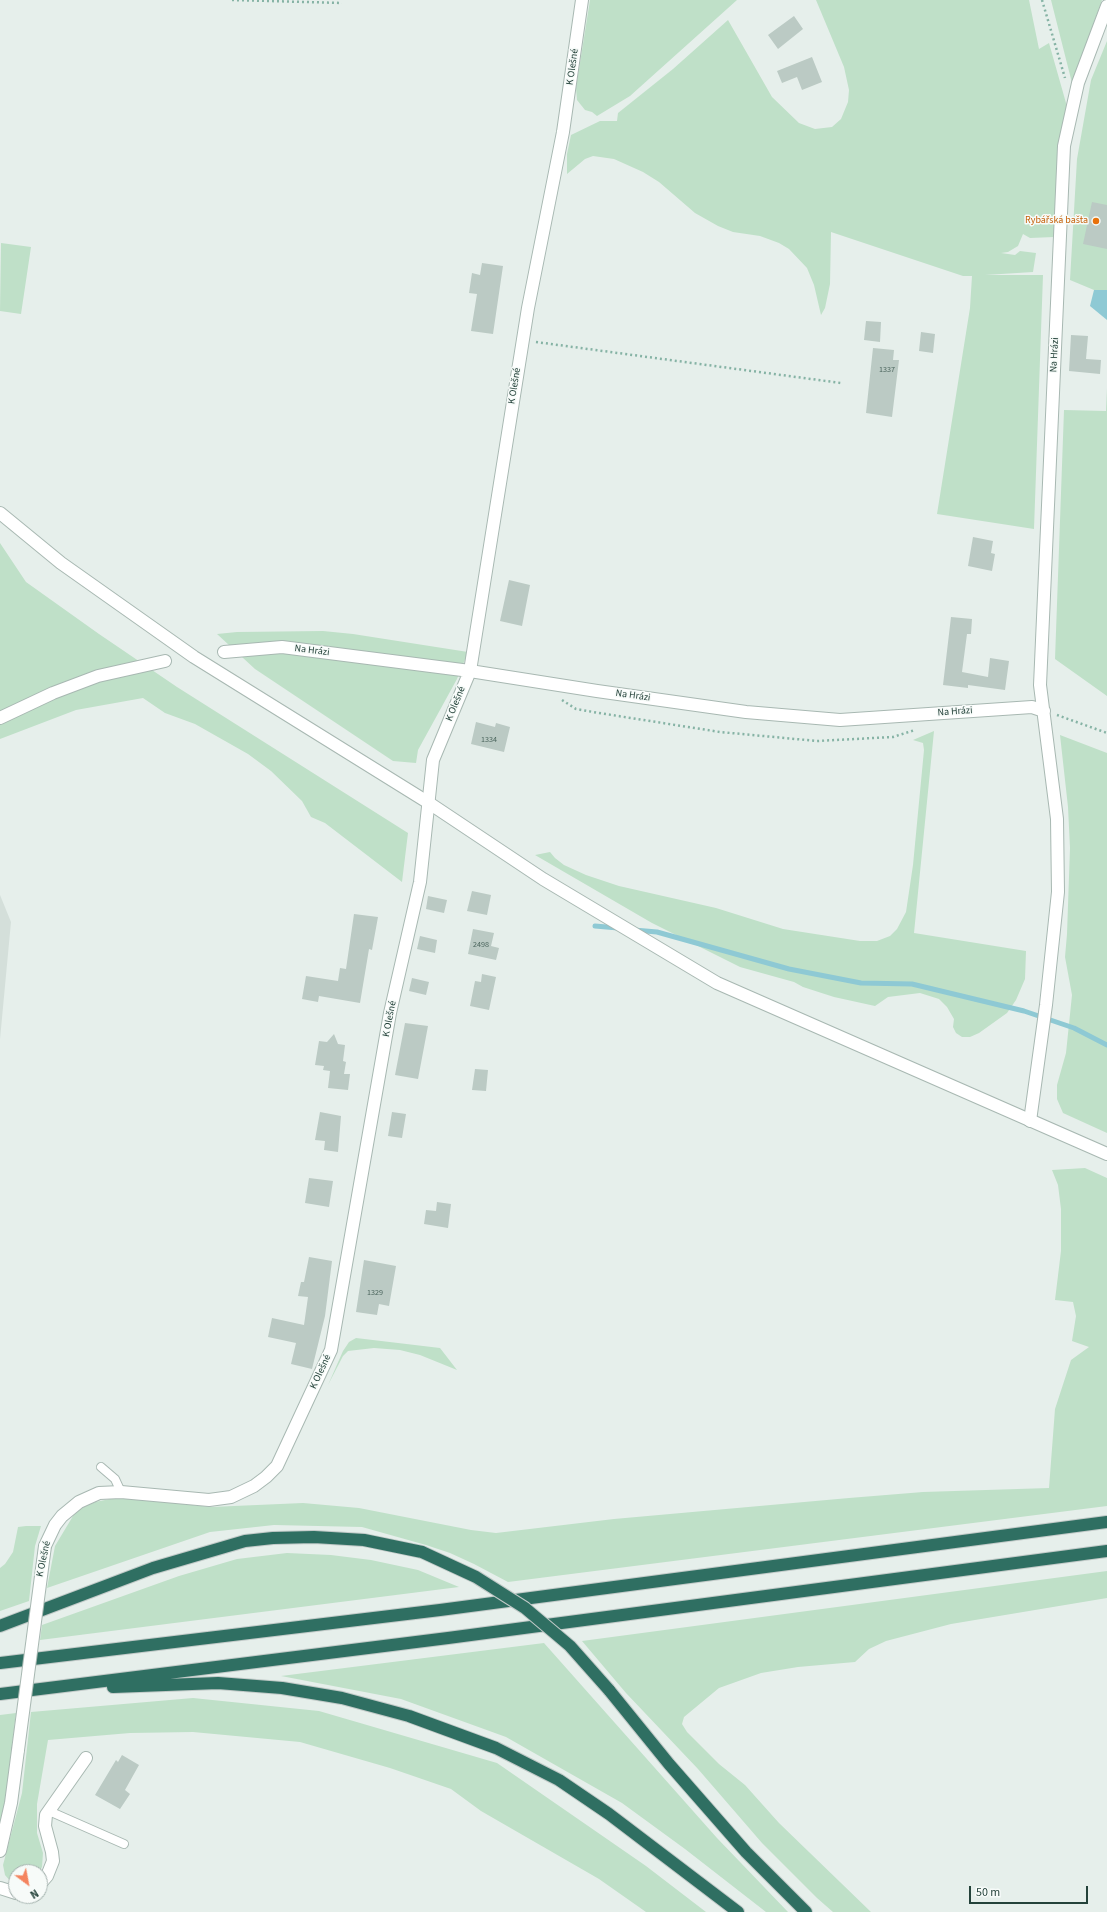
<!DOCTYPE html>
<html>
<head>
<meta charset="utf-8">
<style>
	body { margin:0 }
	#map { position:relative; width:1107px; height:1912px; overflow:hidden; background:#e6efeb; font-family:"Source Sans 3",sans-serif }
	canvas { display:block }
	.north { position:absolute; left:8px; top:1864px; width:40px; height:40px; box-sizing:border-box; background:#f7fbf9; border:1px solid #a3b1ad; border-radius:50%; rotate:148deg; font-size:11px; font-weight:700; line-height:16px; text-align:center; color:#24423a }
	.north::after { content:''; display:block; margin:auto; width:14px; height:18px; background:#f4845f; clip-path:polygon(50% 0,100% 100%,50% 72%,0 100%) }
	.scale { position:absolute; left:969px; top:1886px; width:119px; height:18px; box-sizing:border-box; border:2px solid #24423a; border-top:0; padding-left:5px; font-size:12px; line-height:14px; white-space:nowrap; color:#24423a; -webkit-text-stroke:3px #f7fbf9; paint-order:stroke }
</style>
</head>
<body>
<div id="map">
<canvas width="1107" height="1912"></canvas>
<div class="north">N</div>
<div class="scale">50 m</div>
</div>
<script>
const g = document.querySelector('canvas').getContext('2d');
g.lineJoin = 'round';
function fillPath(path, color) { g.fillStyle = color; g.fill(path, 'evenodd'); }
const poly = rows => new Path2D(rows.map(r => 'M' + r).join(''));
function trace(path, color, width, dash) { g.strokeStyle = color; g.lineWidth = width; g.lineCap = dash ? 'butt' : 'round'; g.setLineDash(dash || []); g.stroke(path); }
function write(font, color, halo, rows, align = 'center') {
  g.font = font + ' "Source Sans 3",sans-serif'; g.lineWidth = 3; g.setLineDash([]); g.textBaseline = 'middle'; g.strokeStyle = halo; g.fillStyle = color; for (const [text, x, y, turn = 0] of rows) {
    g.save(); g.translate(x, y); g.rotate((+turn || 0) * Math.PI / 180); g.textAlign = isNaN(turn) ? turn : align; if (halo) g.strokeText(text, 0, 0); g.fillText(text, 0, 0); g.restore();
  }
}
fillPath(poly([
	[0,895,11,922,0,1039]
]), '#d4dfda');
fillPath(poly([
	[590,0,737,0,630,96,597,116,592,112,585,110,577,100,576,88],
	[816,0,1029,0,1039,49,1049,43,1068,110,1058,146,1054,237,1030,238,1023,234,1018,246,1008,252,1001,253,1015,255,1020,251,1036,253,1033,272,985,275,1043,275,1034,529,937,514,970,308,972,276,963,276,831,232,830,284,825,308,821,315,814,285,807,268,789,249,779,243,760,236,733,232,718,226,695,213,659,182,643,172,614,159,593,156,585,159,567,174,567,154,571,135,600,121,617,121,618,113,673,69,728,20,772,97,799,123,815,129,832,127,841,119,848,102,849,90,844,67],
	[1051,0,1102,0,1072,83],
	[1107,41,1107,290,1094,290,1070,280,1077,159,1091,80],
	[1,243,31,247,21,314,0,311],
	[1107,388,1107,696,1055,659,1064,410,1106,411],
	[0,543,26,582,99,634,177,687,408,833,402,882,325,823,311,817,302,801,271,771,248,754,195,724,165,713,143,698,76,710,0,739],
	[323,631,353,634,468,652,457,679,418,750,416,763,393,761,255,669,217,634,237,632],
	[934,731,914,933,1026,951,1025,979,1016,1000,1007,1013,979,1033,970,1037,962,1037,956,1033,953,1027,954,1019,947,1007,939,999,920,993,888,997,875,1006,834,997,803,987,794,982,740,967,652,923,535,855,550,852,555,858,564,865,586,875,619,886,716,908,783,929,860,941,877,941,890,936,897,929,906,912,913,865,924,750,923,743,913,740],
	[1060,735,1107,753,1107,1133,1063,1113,1057,1099,1057,1085,1066,1053,1072,995,1065,957,1067,934,1070,848,1068,807],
	[1085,1168,1107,1178,1107,1506,508,1582,474,1564,450,1553,426,1545,362,1527,274,1525,210,1532,47,1588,55,1546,73,1516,80,1509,95,1502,110,1499,128,1498,211,1507,303,1503,359,1508,471,1530,496,1533,614,1519,849,1498,923,1492,1049,1488,1055,1409,1071,1360,1089,1347,1072,1341,1076,1316,1073,1302,1055,1300,1061,1251,1061,1209,1058,1185,1052,1170],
	[356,1338,440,1348,457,1370,420,1355,400,1350,374,1348,348,1351,343,1356,328,1385,343,1351,349,1342],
	[26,1526,41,1526,35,1546,29,1601,0,1611,0,1568,5,1564,13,1552,18,1527],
	[287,1553,331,1555,371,1560,418,1570,459,1587,40,1640,42,1625,179,1576,237,1559],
	[1107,1571,1107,1598,951,1624,886,1641,869,1649,855,1662,798,1667,761,1673,719,1688,684,1717,682,1724,687,1732,719,1764,745,1785,779,1823,871,1912,833,1912,817,1898,762,1843,698,1769,626,1693,582,1641],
	[544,1643,717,1838,788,1912,766,1912,685,1849,622,1803,506,1737,401,1699,281,1676],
	[193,1698,319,1711,497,1763,646,1866,706,1912,646,1912,599,1879,481,1811,451,1789,390,1768,300,1742,193,1732,130,1733,48,1740,37,1804,37,1833,43,1853,42,1867,39,1872,16,1872,16,1884,11,1882,5,1875,3,1865,22,1793,31,1712],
	[16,1713,3,1819,0,1830,0,1715]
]), '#bfe0c8');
fillPath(poly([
	[1094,290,1107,290,1107,320,1090,306]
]), '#8ec9d4');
trace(poly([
	[595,926,618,928],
	[634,930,657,932,789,969,861,983,912,984,1024,1011,1074,1028,1107,1045]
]), '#8ec9d4', 5);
fillPath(poly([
	[794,16,803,29,778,49,768,35],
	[812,57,822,82,802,90,797,77,782,83,777,71],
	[1092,202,1107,205,1107,249,1083,244],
	[482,263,503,266,493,334,471,331,477,294,469,293,472,273,480,275],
	[866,321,881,322,880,342,864,340],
	[921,332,935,334,933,353,919,351],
	[1071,335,1088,336,1086,359,1101,360,1100,374,1069,371],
	[873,348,894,350,893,360,899,360,892,417,866,413],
	[973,537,993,541,991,553,995,554,992,571,968,566],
	[509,580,530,585,522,626,500,621],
	[951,617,972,619,971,634,967,634,962,672,988,677,990,658,1009,661,1005,690,968,685,968,688,943,685],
	[476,722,495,727,496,723,510,727,504,752,471,744],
	[472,891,491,895,487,915,467,911],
	[428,896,447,900,444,913,426,909],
	[354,914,378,917,372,950,369,949,360,1003,319,996,318,1002,302,999,306,976,338,981,340,968,346,969],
	[473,929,494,933,491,946,499,948,496,960,468,954],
	[420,936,437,940,435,953,417,949],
	[482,974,496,977,489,1010,470,1006,475,981,481,982],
	[412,978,429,982,426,995,409,991],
	[405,1023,428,1026,418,1079,395,1075],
	[334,1034,338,1044,345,1045,343,1061,346,1062,344,1074,350,1074,348,1090,328,1088,330,1071,323,1070,324,1066,315,1065,319,1041,327,1042],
	[475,1069,488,1070,486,1091,472,1090],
	[320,1112,341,1116,338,1152,324,1150,325,1141,315,1140],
	[392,1112,406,1114,402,1138,388,1136],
	[309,1178,333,1181,329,1207,305,1203],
	[437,1202,451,1204,448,1228,424,1224,426,1210,436,1211],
	[309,1257,332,1261,325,1316,312,1369,291,1364,296,1343,268,1337,272,1318,304,1325,308,1297,298,1296,301,1282,304,1282],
	[364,1260,396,1266,389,1306,379,1304,377,1315,356,1312],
	[122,1755,139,1765,125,1790,130,1794,120,1809,95,1795,116,1760,118,1762]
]), '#bbcac4');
const service = poly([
	[101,1467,115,1479,121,1492],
	[49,1811,124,1844]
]);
const minor = poly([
	[224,652,282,647,470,671,597,691,746,712,840,720,1032,707,1044,711],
	[0,718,53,693,98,676,165,661],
	[1030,1121,1046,1005,1058,892,1057,819,1040,685,1064,146,1078,83,1107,6],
	[45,1546,55,1525,62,1516,79,1502,99,1493,121,1492,209,1500,231,1497,254,1486,266,1477,277,1466,331,1350,390,1013,420,882,433,760,470,671,528,308,563,132,582,0],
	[0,1851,11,1803,18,1750],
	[40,1884,47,1876,53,1861,52,1852,45,1826,46,1815,86,1758],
	[0,1888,16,1893]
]);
const tertiary = poly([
	[0,513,61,563,194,657,429,803,543,879,717,983,1107,1154]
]);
const motorway = poly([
	[0,1626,153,1568,245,1541,273,1538,314,1537,364,1540,422,1552],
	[0,1663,440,1610,1107,1522],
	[113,1687,218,1683,282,1688,342,1698,409,1716,496,1748,559,1780,609,1814,738,1912],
	[609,1690,669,1764,746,1852,806,1912],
	[0,1694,448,1638,1107,1551]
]);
trace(service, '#a8b8b2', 10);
trace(minor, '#a8b8b2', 14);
trace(tertiary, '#a8b8b2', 14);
trace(motorway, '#c2cac8', 14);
trace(poly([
	[232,0,342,3],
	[1042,0,1065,78],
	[536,342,841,383],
	[562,700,576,709,599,713,720,732,817,741,893,737,915,730],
	[1057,715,1107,733]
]), '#86b3a5', 2.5, [2, 3]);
trace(service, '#fff', 8);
trace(minor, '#fff', 12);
trace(tertiary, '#fff', 12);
trace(motorway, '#2f6f62', 12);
const minorBridge = poly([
	[18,1750,45,1546]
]);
const motorwayBridge = poly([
	[422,1552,476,1577,525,1608,570,1646,609,1690]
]);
trace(minorBridge, '#a8b8b2', 14, []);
trace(motorwayBridge, '#c2cac8', 14, []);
trace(minorBridge, '#fff', 12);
trace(motorwayBridge, '#2f6f62', 12);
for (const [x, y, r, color] of [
	[1096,221,4,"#e8710a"]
]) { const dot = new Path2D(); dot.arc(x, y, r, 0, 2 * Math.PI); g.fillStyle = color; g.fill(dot); trace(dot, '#f7fbf9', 1.5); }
write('8px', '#4a645c', null, [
	["1337",887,370],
	["1334",489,740],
	["2498",481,945],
	["1329",375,1293]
]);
write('10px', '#24423a', '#f7fbf9', [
	["K Olešné",573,67,-82],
	["Na Hrázi",1055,355,-87],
	["K Olešné",515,386,-81],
	["Na Hrázi",312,651,7],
	["Na Hrázi",633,696,8],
	["K Olešné",456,704,-68],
	["Na Hrázi",955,712,-4],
	["K Olešné",390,1019,-79],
	["K Olešné",321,1372,-65],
	["K Olešné",44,1559,-78]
]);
write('10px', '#c56008', '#f7fbf9', [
	["Rybářská bašta",1088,221]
], 'right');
</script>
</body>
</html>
